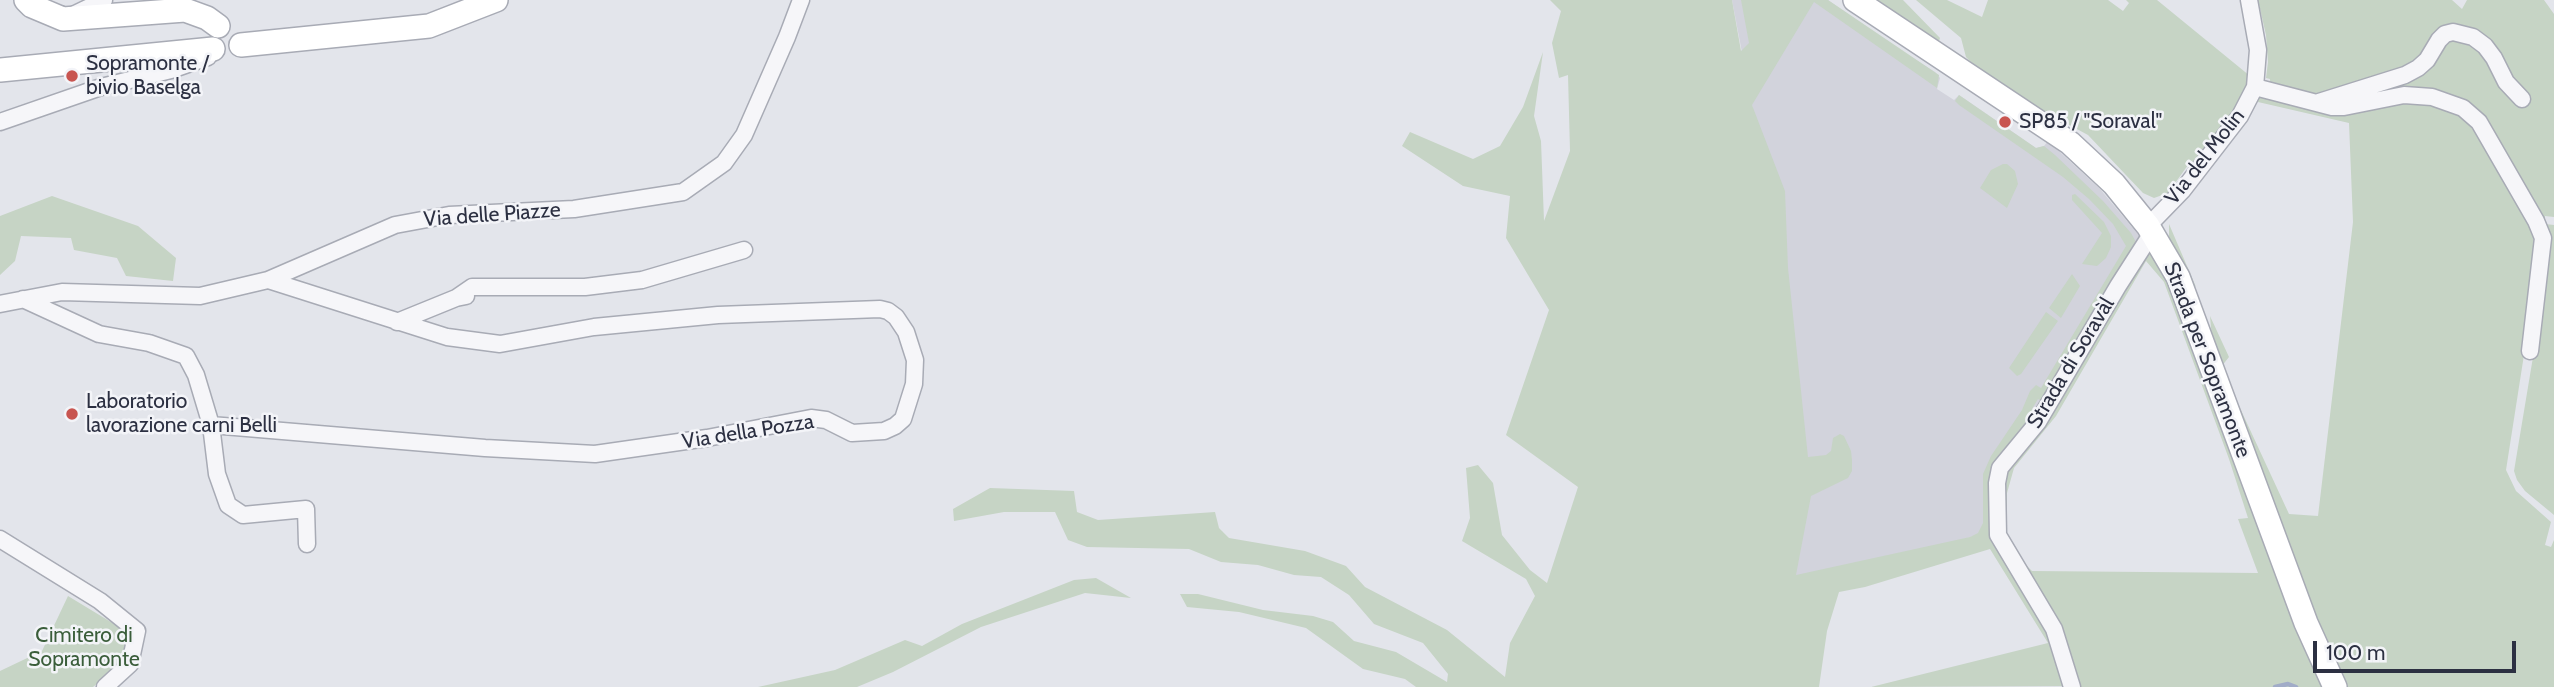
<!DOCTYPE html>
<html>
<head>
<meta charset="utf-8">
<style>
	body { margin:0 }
	#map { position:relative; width:2554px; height:687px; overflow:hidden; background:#e3e5eb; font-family:Cabin,sans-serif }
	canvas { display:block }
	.scale { position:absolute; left:2313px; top:641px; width:203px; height:32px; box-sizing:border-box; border:4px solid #2c3042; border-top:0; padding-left:9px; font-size:21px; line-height:24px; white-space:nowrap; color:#2c3042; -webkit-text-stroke:5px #f3f4f8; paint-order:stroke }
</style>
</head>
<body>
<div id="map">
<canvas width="2554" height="687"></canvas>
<div class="scale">100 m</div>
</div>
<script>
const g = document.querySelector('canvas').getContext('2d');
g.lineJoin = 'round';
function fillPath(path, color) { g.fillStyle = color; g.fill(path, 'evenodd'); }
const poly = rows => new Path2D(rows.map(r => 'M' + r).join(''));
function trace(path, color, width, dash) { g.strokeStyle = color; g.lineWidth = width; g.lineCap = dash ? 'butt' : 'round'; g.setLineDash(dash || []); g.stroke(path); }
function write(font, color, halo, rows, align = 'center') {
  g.font = font + ' Cabin,sans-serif'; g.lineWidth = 5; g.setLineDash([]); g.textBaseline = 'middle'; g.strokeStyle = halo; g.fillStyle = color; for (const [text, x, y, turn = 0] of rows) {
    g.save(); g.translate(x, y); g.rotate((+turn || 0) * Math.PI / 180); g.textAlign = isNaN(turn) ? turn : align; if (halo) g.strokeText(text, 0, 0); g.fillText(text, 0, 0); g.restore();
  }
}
fillPath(poly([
	[1732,0,1828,0,1897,48,1935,72,1940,78,1937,89,1954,100,1959,95,2036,148,2044,146,2048,141,2100,189,2141,238,2027,431,1989,532,1797,585,1752,105]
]), '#d2d3dc');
fillPath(poly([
	[1550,0,1732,0,1741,51,1749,43,1741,0,1828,0,1939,75,1937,88,1814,2,1752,105,1785,191,1788,268,1808,457,1826,455,1831,451,1833,438,1840,434,1844,436,1851,451,1852,460,1852,471,1848,478,1811,496,1796,575,1970,537,1978,533,1983,523,1983,474,1991,456,2022,410,2030,391,2036,385,2041,388,2126,246,2113,224,2089,199,2063,177,1959,105,1955,101,1959,95,2036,148,2044,146,2055,155,2103,201,2131,233,2137,244,2045,403,2038,399,2032,409,2039,414,2027,431,1992,503,2041,616,2067,686,1871,687,2048,643,1990,549,1865,587,1839,592,1827,631,1819,687,1416,687,1405,679,1363,669,1306,628,1239,612,1187,607,1180,594,1198,594,1263,610,1313,616,1333,622,1354,641,1396,652,1447,682,1448,674,1423,643,1374,624,1349,595,1321,577,1294,575,1258,565,1221,562,1189,549,1087,547,1068,540,1055,512,1004,512,954,521,953,509,990,488,1074,491,1077,512,1098,520,1215,512,1219,528,1229,538,1305,551,1346,566,1365,587,1447,630,1505,677,1510,643,1535,596,1526,579,1462,541,1470,518,1466,468,1478,465,1493,483,1502,535,1530,570,1547,583,1578,487,1506,435,1549,310,1506,238,1510,196,1463,186,1402,146,1410,132,1473,159,1500,146,1523,107,1543,52,1534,116,1541,141,1544,221,1570,151,1568,75,1559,78,1552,43,1561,11],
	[1868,0,1903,0,1940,38,1938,44],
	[1916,0,1947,0,1982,17,1988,0,2108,0,2123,11,2129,3,2126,0,2157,0,2250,76,2237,109,2192,167,2188,165,2168,193,2154,198,2143,193,2088,135,2034,106,1980,72,1966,57,1961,38],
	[2258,0,2452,0,2462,9,2467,0,2544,0,2554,14,2554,217,2545,216,2545,224,2554,225,2554,515,2525,491,2517,480,2514,471,2534,351,2548,234,2457,100,2346,104,2406,77,2457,29,2416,64,2313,98,2269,86,2270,79,2266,78,2268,62,2266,35],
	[2259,96,2349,113,2370,106,2410,100,2432,101,2456,108,2473,121,2487,141,2535,227,2538,239,2531,310,2506,470,2516,491,2551,522,2545,545,2551,547,2554,540,2554,687,2346,687,2320,637,2221,367,2212,339,2210,316,2229,357,2221,367,2289,514,2318,516,2353,222,2349,123,2258,102],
	[2003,164,2007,164,2015,171,2018,184,2007,208,1980,188,1991,170],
	[2075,194,2104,222,2111,236,2111,247,2106,258,2097,266,2082,264,2102,233,2072,200,2072,195],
	[52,196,138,226,176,258,173,281,126,276,117,258,74,250,71,238,21,236,15,261,0,275,0,216],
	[2169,224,2196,287,2191,282,2169,241],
	[2152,248,2170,280,2327,687,2077,687,2063,647,2068,644,2007,546,2000,508,2009,462,2137,263],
	[2146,261,2164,282,2229,459,2248,518,2238,519,2258,573,2032,571,2007,546,2007,493,2014,468,2056,416],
	[2072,274,2080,286,2061,318,2049,308],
	[2046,312,2058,321,2021,374,2017,376,2009,368],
	[1096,578,1131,598,1085,593,981,627,893,672,857,687,758,687,835,670,905,640,922,646,962,624,1074,580],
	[68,596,129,633,121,665,93,687,0,687,0,671,42,651]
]), '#c6d4c5');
trace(poly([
	[2275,687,2288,684,2296,687]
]), '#a1acc8', 4.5);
const street = poly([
	[75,14,104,0],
	[2255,87,2332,107,2344,107,2404,95,2432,97,2463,108,2479,122,2536,221,2543,238,2530,351],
	[2319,102,2405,75,2418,68,2427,60,2439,40,2445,34,2453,32,2473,37,2485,46,2494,58,2506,82,2522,99],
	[0,122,101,87,171,70,208,57],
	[2148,226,2182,191,2240,116,2255,87,2258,50,2249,0],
	[456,298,472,287,585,287,642,280,744,250],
	[23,299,99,334,149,343,186,356,196,375,211,425,485,448,595,454,707,438,811,418,826,420,852,433,884,431,895,426,903,419,914,384,915,360,906,332,896,317,888,311,880,309,718,315,594,327,500,344,447,337,268,280],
	[0,304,62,292,200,296,268,280,395,225,449,215,574,209,683,192,724,163,744,135,787,37,801,0],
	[397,322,456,298,466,296],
	[211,425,217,474,228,505,243,515,306,509,307,544],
	[0,539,100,601,137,631,130,664,105,687],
	[2072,687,2054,629,1998,535,1997,483,2000,468,2038,422,2118,286,2152,233]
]);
const secondary = poly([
	[26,0,32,6,63,19,185,10,207,18,218,26],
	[1855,0,2070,143,2114,184,2148,226,2178,277,2306,623,2335,687],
	[241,45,429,26,496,0],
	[0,70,213,49]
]);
trace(street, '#a8abb5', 19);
trace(secondary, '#a8abb5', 26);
trace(street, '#f6f6f9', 16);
trace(secondary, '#fff', 23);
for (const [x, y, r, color] of [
	[72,76,7,"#c85550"],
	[2005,122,7,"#c85550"],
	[72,414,7,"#c85550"]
]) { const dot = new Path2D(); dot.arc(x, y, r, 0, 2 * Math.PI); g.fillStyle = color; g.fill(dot); trace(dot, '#f3f4f8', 2.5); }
write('21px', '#2c3042', '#f3f4f8', [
	["Sopramonte /",86,64],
	["bivio Baselga",86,88],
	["SP85 / \"Soraval\"",2019,122],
	["Laboratorio",86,402],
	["lavorazione carni Belli",86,426]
], 'left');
write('21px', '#2c3042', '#f3f4f8', [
	["Via del Molin",2205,157,-52],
	["Via delle Piazze",492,215,-4],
	["Strada per Sopramonte",2207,360,69],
	["Strada di Soravàl",2071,363,-59],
	["Via della Pozza",748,432,-9]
]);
write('21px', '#3a5d3a', '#f3f4f8', [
	["Cimitero di",84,636],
	["Sopramonte",84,660]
]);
</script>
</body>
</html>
